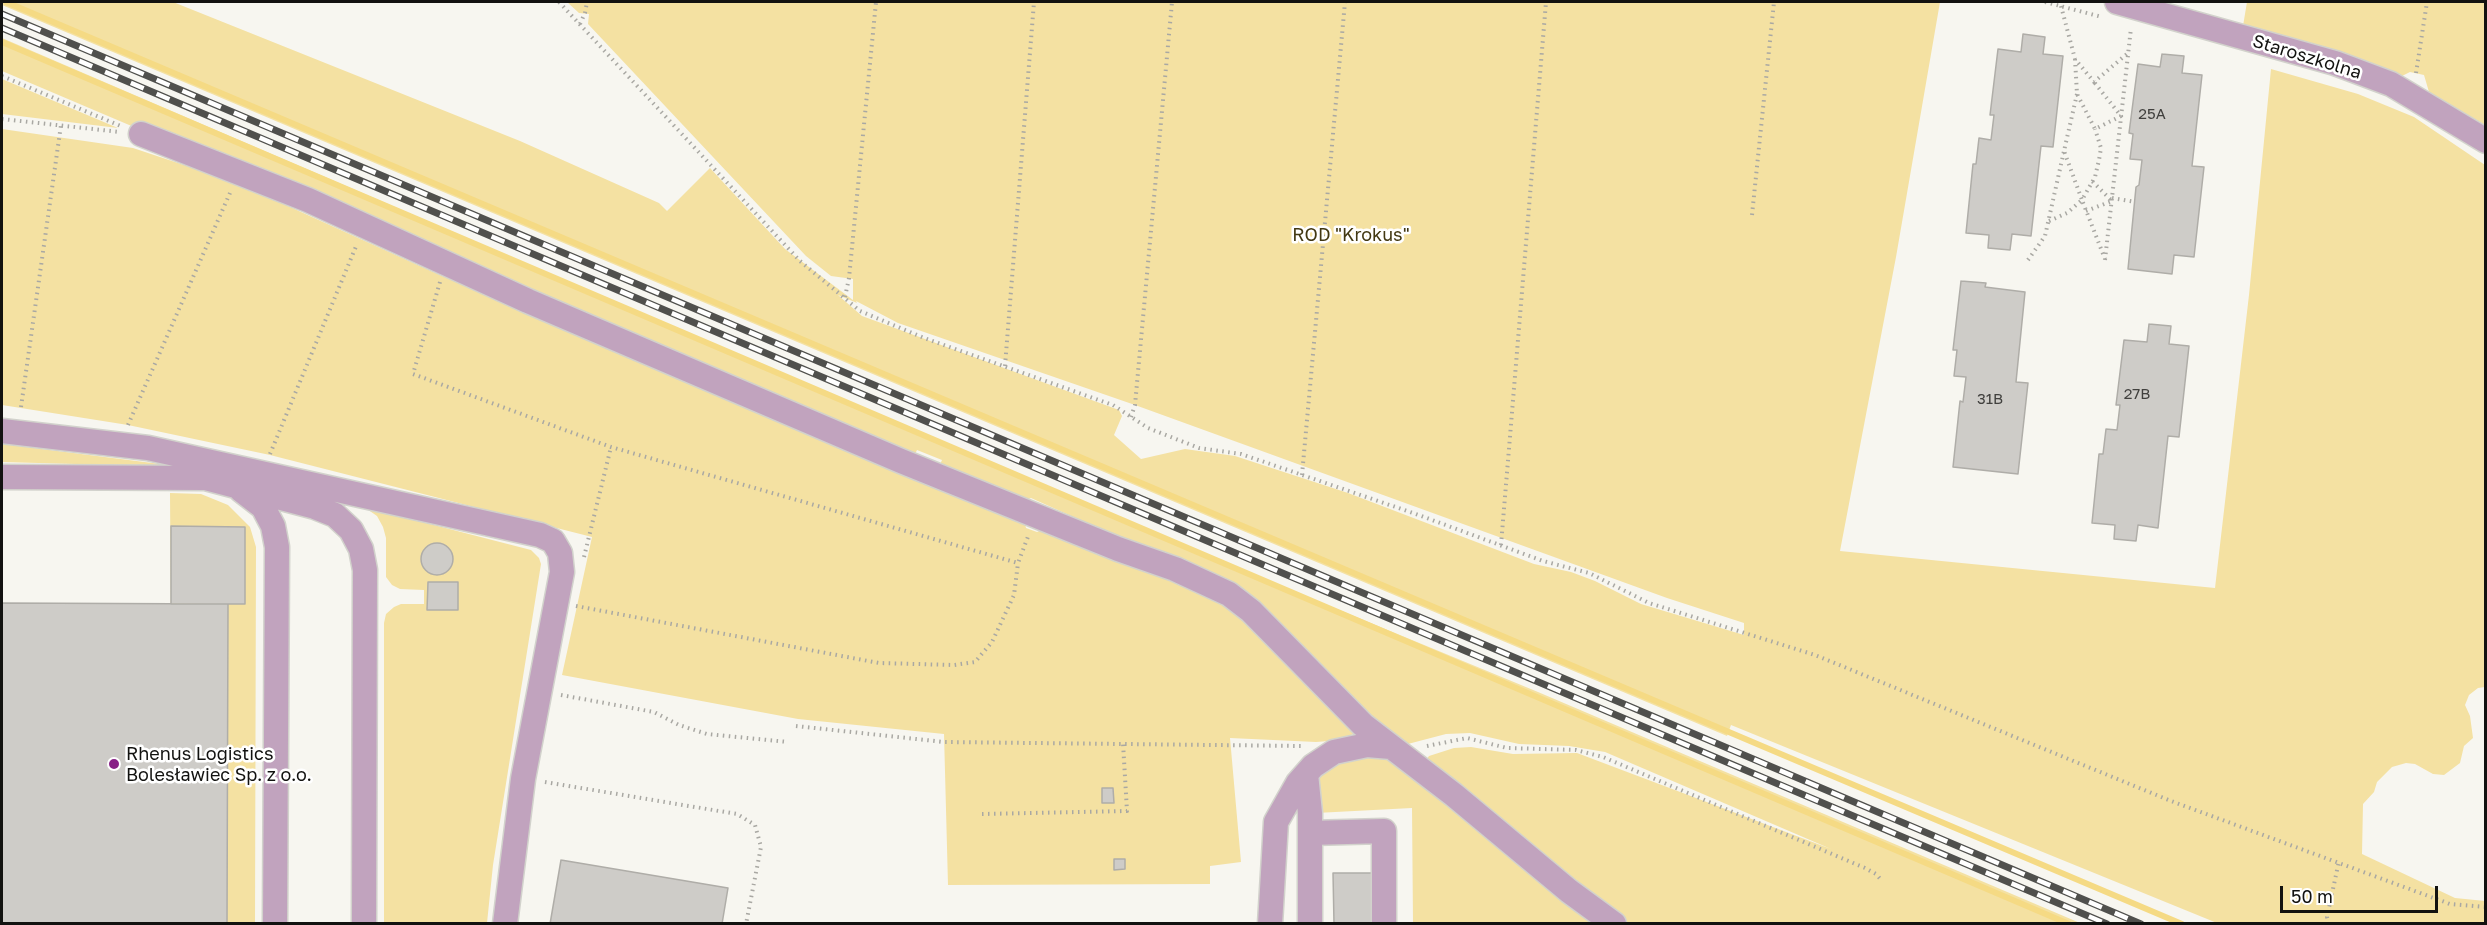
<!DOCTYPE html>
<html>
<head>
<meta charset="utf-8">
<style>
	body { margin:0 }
	#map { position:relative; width:2487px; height:925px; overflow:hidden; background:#f7f6f0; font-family:"Golos Text",sans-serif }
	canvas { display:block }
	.frame { position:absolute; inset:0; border:3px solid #121210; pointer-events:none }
	.scale { position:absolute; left:2280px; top:886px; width:158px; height:27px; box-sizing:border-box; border:3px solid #121210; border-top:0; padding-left:8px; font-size:18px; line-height:21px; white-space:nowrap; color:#121210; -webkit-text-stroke:4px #fff; paint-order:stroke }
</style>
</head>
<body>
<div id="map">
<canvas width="2487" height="925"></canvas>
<div class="frame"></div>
<div class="scale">50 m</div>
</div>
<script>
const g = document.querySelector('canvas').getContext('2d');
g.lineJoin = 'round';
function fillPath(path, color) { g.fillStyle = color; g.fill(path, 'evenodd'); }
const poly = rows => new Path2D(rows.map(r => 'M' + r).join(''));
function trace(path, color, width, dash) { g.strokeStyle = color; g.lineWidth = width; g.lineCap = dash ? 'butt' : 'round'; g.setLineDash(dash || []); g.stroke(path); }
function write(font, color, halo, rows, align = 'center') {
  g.font = font + ' "Golos Text",sans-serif'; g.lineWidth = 5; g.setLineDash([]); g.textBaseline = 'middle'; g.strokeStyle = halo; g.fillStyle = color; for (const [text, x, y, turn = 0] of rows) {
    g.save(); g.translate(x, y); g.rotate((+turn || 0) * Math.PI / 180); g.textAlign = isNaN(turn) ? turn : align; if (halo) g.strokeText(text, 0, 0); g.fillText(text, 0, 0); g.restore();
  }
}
fillPath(poly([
	[2,2,173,2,520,141,659,203,667,211,710,168,785,249,853,300,853,279,831,276,806,256,588,24,589,14,579,13,567,2,1940,2,1896,257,1840,551,2215,588,2249,295,2271,69,2358,94,2414,117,2485,165,2485,687,2478,688,2469,695,2465,705,2470,716,2473,738,2464,746,2460,763,2444,775,2433,774,2415,764,2406,763,2392,767,2377,782,2374,792,2363,804,2362,854,2455,898,2485,901,2485,923,2217,923,1731,725,1727,736,2,5],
	[838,295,857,303,856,301,898,323,1135,405,1667,598,1744,623,1744,635,1641,604,1595,581,1571,572,1534,564,1348,493,1235,456,1185,449,1141,459,1114,435,1122,416,1119,410,862,316],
	[2247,2,2485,2,2485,125,2429,92,2424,75,2410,72,2402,76,2362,61,2243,26],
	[2,38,1148,531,1538,692,2080,923,1621,923,1426,760,1429,756,1454,748,1471,747,1513,754,1577,753,1831,849,1605,752,1569,746,1519,744,1470,733,1446,734,1404,745,1278,635,1092,530,1078,519,1031,498,1022,502,938,469,942,460,917,450,913,458,2,71],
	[2,79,118,128,2,114],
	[2,129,133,148,235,182,442,276,655,362,1024,519,1026,528,1037,532,1046,528,1225,600,1355,733,1342,740,1316,742,1230,738,1241,862,1210,866,1210,884,948,885,944,734,798,719,562,675,592,537,270,455,128,425,2,405],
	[2,444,184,467,2,462],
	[170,493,201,494,228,505,250,527,256,547,255,923,173,923],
	[364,507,531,550,539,558,541,564,493,865,487,923,384,923,384,623,386,614,394,607,401,604,424,604,424,590,400,589,392,585,386,577,386,538,383,527,377,516],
	[1387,751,1604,923,1413,923,1412,808,1316,813,1314,774,1324,765]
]), '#f4e1a2');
trace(poly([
	[6,2,2182,924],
	[2,42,2069,924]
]), '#f5da84', 6);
const building = poly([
	[2023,34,2045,37,2043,54,2063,56,2053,147,2041,146,2031,236,2012,234,2010,250,1988,248,1989,235,1966,233,1973,164,1976,164,1979,138,1991,140,1994,115,1990,115,1998,49,2021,52,2023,34],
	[2162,54,2184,56,2182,73,2202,75,2192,166,2204,167,2194,257,2174,255,2172,274,2128,269,2136,187,2139,185,2142,160,2130,159,2133,134,2129,133,2138,64,2160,67,2162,54],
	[1961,281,1986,283,1985,287,2025,292,2016,382,2028,383,2018,474,1953,467,1960,401,1963,402,1966,377,1954,376,1957,350,1953,350,1961,281],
	[2149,324,2171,326,2169,344,2189,346,2179,437,2168,436,2158,528,2138,525,2136,541,2114,539,2115,525,2092,523,2099,454,2103,454,2106,429,2117,430,2120,405,2116,405,2124,340,2147,342,2149,324],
	[171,526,245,527,245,604,171,604,171,526],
	'421 559a16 16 0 1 1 32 0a16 16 0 1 1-32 0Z',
	[428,582,458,582,458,610,427,610,428,582],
	[2,603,228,604,227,924,2,924,2,603],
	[1102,788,1113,788,1114,803,1102,803,1102,788],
	[1114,859,1125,859,1125,869,1114,870,1114,859],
	[561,860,728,888,722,924,550,924,561,860],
	[1333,873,1375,873,1375,924,1334,924,1333,873]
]);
fillPath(building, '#ceccc8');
trace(building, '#afada8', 1.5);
const minor = poly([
	[2117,2,2335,63,2391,84,2486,141],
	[141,134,308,200,528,301,901,461,1118,549,1175,569,1229,594,1251,611,1363,725,1454,795,1569,891,1614,924],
	[2,431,148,448,540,535,553,541,560,553,562,572,523,779,505,924],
	[2,477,205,478,315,507,335,515,351,530,361,549,365,570,364,924],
	[241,490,263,507,273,526,277,547,275,924],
	[1306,774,1310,813,1310,924],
	[1310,833,1384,831,1384,924],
	[1270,924,1276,822,1298,783,1313,766,1334,752,1367,745,1391,747]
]);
trace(minor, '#d2d2cc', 27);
trace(poly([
	[559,2,800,261,860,311,924,338,1113,405,1148,428,1199,448,1241,454,1416,514,1543,561,1589,573,1649,603,1815,655,2171,801,2450,904,2486,907],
	[2045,2,2102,17],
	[2061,6,2075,59,2094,82,2128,53],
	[580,24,585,13,587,2],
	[2075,59,2077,94,2095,129,2121,116,2094,82],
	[2416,73,2427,2],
	[2,76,123,127],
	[2077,94,2064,151,2082,200,2095,177,2099,160,2101,148,2095,129],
	[2,119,120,132],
	[2112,198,2135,202],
	[2086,211,2112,201,2092,181],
	[1752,215,1774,2],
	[2049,221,2067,213,2082,200,2105,259],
	[2028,260,2045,236,2064,151],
	[2105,260,2131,28],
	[440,282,413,374,611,447,1018,563,1029,534],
	[845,297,849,278,876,2],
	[1005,366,1034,2],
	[21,407,61,125],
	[1131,417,1135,405,1172,2],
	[128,425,230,193],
	[270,454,357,244],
	[1302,475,1345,2],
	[1501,545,1546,2],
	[584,557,611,447],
	[576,606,879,663,954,665,975,662,992,642,1014,595,1018,563],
	[561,695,654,712,679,725,707,734,788,742],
	[796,726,944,742,1303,746],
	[1427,746,1467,738,1507,748,1576,750,1603,757,1865,868,1876,874,1882,881],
	[545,782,737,814,755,825,761,847,746,924],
	[982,814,1127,811,1123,743],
	[2329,924,2327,917,2339,861]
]), '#a9a8a3', 4, [1.5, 4.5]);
trace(minor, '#c1a3be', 24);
const rail = poly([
	[2,14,2141,924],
	[2,28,2107,924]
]);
trace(rail, '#50504d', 7);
trace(rail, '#fff', 4.5, [14]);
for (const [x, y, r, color] of [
	[114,764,6,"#881f86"]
]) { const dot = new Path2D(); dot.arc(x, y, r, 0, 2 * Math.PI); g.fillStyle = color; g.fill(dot); trace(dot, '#fff', 2); }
write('15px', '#41403e', null, [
	["25A",2152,114],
	["27B",2137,394],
	["31B",1990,399]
]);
write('18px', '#121210', '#fff', [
	["Staroszkolna",2307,57,17]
]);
write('18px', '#423812', '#fff', [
	["ROD \"Krokus\"",1351,235]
]);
write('18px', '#121210', '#fff', [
	["Rhenus Logistics",126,754],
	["Bolesławiec Sp. z o.o.",126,775]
], 'left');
</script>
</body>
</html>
